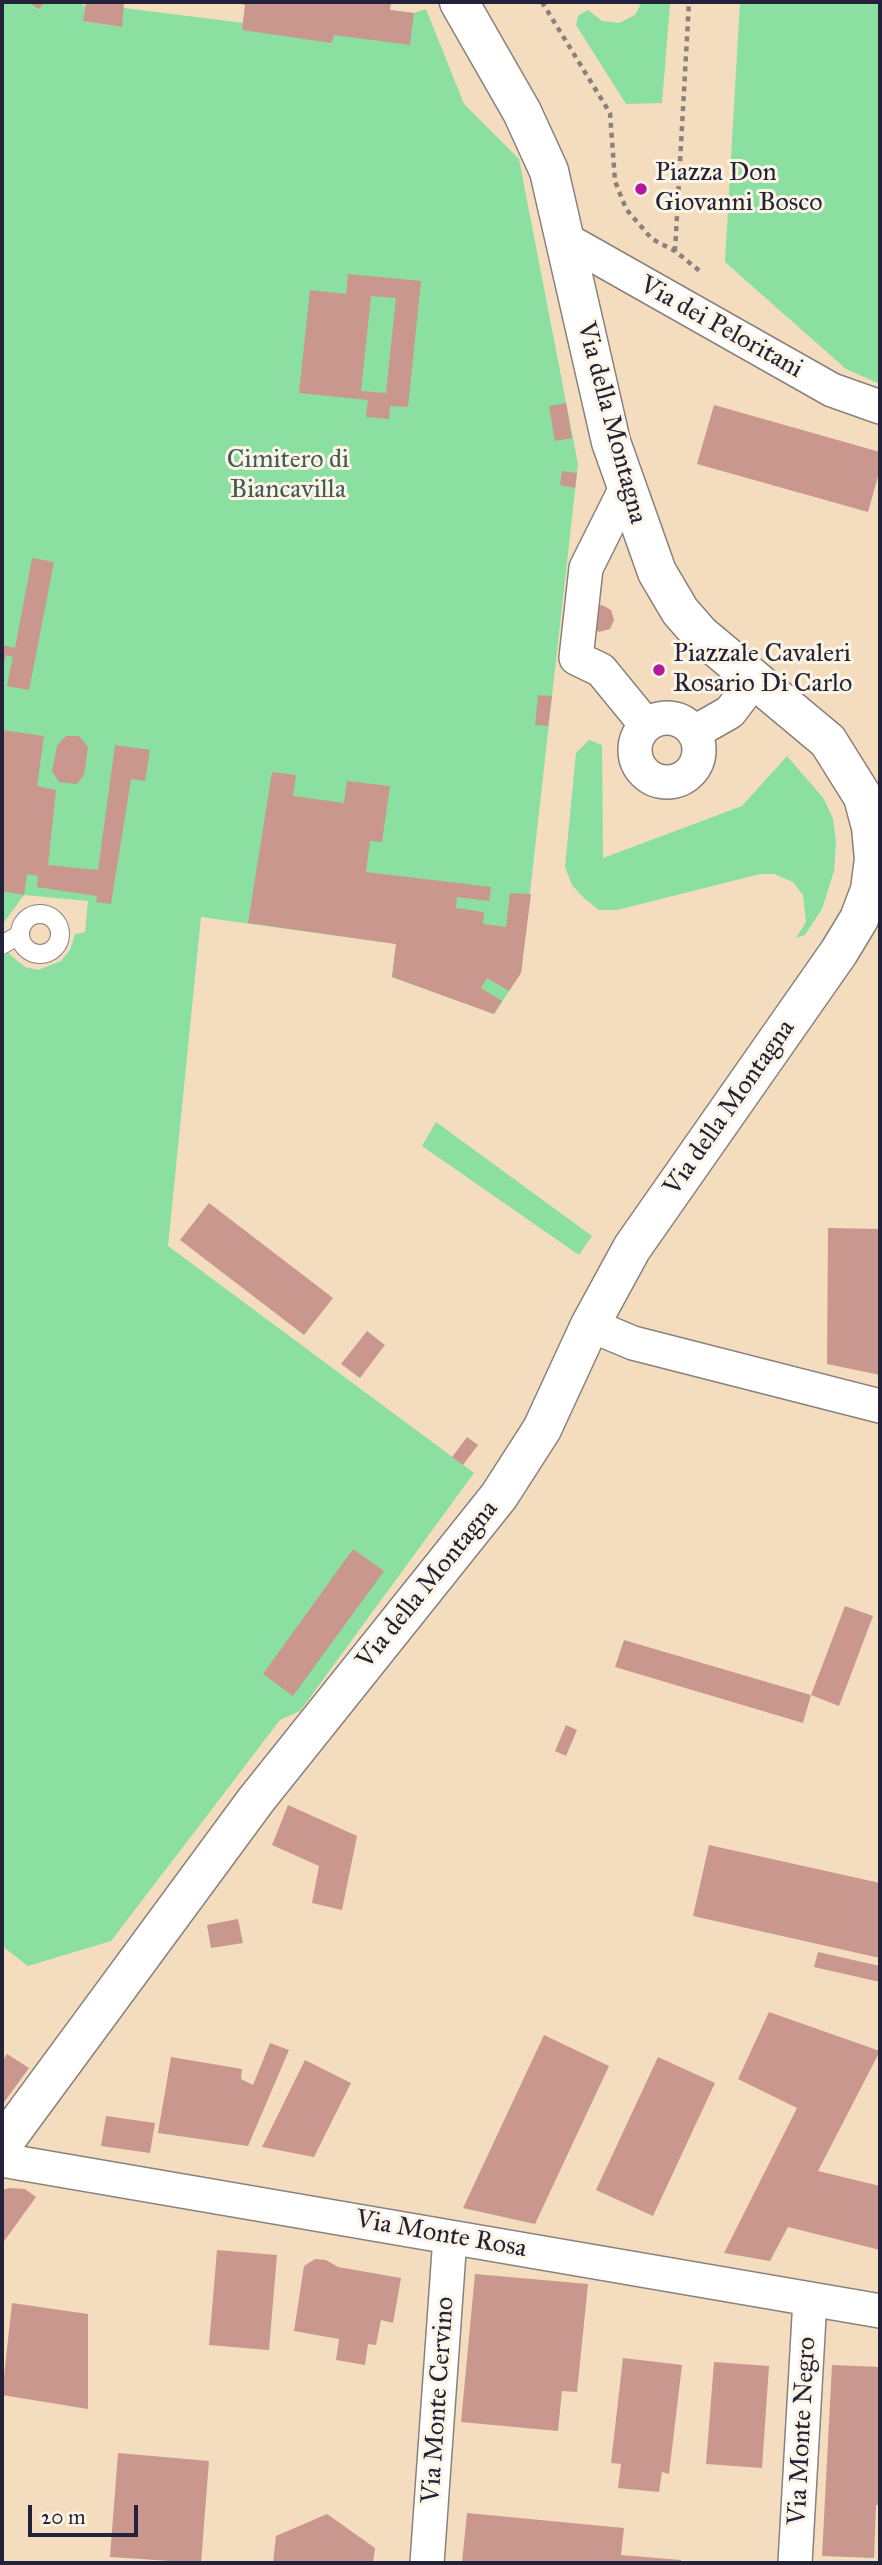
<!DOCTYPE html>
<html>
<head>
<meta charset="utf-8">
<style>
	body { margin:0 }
	#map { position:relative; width:882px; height:2565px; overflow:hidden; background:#f3ddbe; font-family:"IM FELL Great Primer",serif }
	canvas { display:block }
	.frame { position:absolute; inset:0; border:4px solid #22223b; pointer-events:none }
	.scale { position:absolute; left:28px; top:2505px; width:110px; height:32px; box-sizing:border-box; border:4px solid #22223b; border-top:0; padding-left:9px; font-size:21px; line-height:24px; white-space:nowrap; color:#22223b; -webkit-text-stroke:5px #fcf5e5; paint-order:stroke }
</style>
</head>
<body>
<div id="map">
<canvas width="882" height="2565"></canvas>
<div class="frame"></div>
<div class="scale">20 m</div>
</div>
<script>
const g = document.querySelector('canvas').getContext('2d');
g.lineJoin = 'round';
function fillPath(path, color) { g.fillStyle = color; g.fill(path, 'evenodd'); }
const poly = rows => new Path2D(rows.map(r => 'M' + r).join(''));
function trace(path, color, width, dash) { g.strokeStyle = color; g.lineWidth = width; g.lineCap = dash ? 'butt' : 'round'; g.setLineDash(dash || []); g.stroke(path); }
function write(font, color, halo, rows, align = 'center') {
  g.font = font + ' "IM FELL Great Primer",serif'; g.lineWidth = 6; g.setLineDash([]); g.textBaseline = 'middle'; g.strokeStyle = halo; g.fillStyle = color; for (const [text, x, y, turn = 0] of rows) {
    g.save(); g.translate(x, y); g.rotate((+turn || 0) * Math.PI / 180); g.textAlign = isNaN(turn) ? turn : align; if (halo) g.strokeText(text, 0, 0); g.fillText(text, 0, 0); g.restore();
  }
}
fillPath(poly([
	[2,2,79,2,85,6,84,21,121,27,123,8,244,23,332,43,338,3,414,13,426,9,464,104,519,159,578,464,521,973,494,1014,392,977,396,944,201,917,168,1246,474,1473,300,1711,280,1720,111,1941,28,1966,2,1946,2,957,8,953,25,967,38,970,61,961,70,950,75,934,85,932,88,901,24,895,2,925],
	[642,2,670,4,662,103,626,104,576,25,578,16,588,10,602,21,619,23,635,15],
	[740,2,880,2,880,384,846,369,725,262],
	[589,740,602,745,603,858,742,806,787,756,824,799,833,819,836,842,834,871,822,909,805,935,796,938,806,922,803,895,793,882,774,874,760,874,617,910,599,910,584,898,572,885,565,867,576,753],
	[436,1122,592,1236,579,1255,422,1146]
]), '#8bdfa0');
fillPath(poly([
	[28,2,45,2,39,9],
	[86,2,124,2,122,27,83,21],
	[235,2,391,2,390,10,414,13,410,45,334,35,332,43,242,30,245,5],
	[348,274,421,281,408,407,390,406,389,419,366,417,368,400,299,393,310,290,346,294],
	[371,296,396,298,386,393,361,391],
	[566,403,572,438,555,441,549,406],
	[714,405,880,452,880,469,868,512,697,464],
	[562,471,577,473,575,488,560,485],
	[32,558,54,562,29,690,7,686,13,657,6,655,2,672,2,645,15,648],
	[602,605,611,610,614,620,610,629,599,632,590,627,592,608],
	[538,695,552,696,548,726,535,725],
	[2,730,44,736,37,786,56,790,48,865,98,870,115,745,150,750,145,781,131,779,111,904,96,902,97,896,37,887,38,876,27,874,24,895,2,891],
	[66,736,79,736,88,747,84,775,77,784,59,782,52,771,57,746],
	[272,772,296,775,293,796,344,803,347,781,390,786,382,842,370,841,366,872,491,887,489,901,457,897,456,908,484,912,483,924,506,927,510,893,531,894,521,973,509,991,487,978,481,988,502,1001,494,1014,392,977,396,944,248,923],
	[209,1203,333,1298,304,1335,180,1240],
	[828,1228,880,1229,880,1375,827,1364],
	[367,1331,385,1345,360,1378,341,1364],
	[467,1437,478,1445,463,1465,452,1457],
	[353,1549,384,1571,293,1696,263,1674],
	[845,1606,873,1616,839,1706,811,1695,803,1723,615,1667,624,1640,811,1695],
	[566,1725,577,1730,566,1756,555,1751],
	[288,1805,357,1836,342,1910,312,1903,319,1866,272,1845],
	[709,1845,880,1883,880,1958,693,1916],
	[238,1919,243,1943,211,1948,207,1925],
	[818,1952,880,1966,880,1982,814,1967],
	[769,2012,880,2051,818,2171,880,2186,880,2250,788,2227,770,2261,724,2253,797,2108,738,2079],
	[544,2035,609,2066,535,2224,463,2208],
	[270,2043,289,2050,248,2146,158,2133,171,2057,242,2069,241,2079,253,2085],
	[7,2054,29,2068,2,2105,2,2062],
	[658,2057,715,2083,653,2216,596,2190],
	[305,2060,351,2083,314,2157,262,2147],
	[106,2116,155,2123,150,2153,101,2146],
	[10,2188,25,2189,36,2197,2,2244,2,2190],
	[217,2250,277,2255,269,2350,209,2345],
	[315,2259,326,2260,338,2267,401,2278,393,2323,381,2320,376,2345,368,2344,365,2365,336,2360,339,2339,294,2331,304,2266],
	[475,2274,588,2284,577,2392,562,2391,558,2431,461,2422],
	[12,2303,88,2314,88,2409,2,2395],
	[623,2358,682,2365,669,2474,662,2472,659,2492,618,2488,621,2464,611,2463],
	[714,2362,769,2366,762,2468,706,2464],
	[832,2365,880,2367,880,2505,876,2505,874,2558,822,2556],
	[118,2453,209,2461,201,2563,110,2557],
	[467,2513,624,2528,621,2555,681,2560,680,2563,462,2563],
	[327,2514,375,2548,373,2563,273,2563,276,2536]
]), '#ca978e');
const service = poly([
	'20 934a20 20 0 1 1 40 0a20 20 0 1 1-40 0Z',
	[2,945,19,935]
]);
const minor = poly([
	[565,239,832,390,880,407],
	[626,488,586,568,576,658,601,670,646,725],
	'635 750a32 32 0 1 1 64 0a32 32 0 1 1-64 0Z',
	[695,732,730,712,755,679],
	[590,1325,633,1343,880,1406],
	[2,2160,880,2311],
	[427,2563,450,2237],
	[795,2563,810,2299]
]);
const tertiary = poly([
	[2,2145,256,1800,499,1496,542,1429,590,1325,632,1248,839,952,859,919,870,890,874,859,871,827,863,797,828,741,700,634,680,611,657,572,611,442,549,171,522,112,459,2]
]);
trace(service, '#8a807c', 20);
trace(minor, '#8a807c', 36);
trace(tertiary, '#8a807c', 41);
trace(poly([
	[542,2,610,113,615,181,626,209,652,239,675,251,701,272],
	[675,251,689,2]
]), '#8a807c', 4.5, [5, 5]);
trace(service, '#fff', 18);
trace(minor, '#fff', 33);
trace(tertiary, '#fff', 38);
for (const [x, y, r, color] of [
	[641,189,7,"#b5179e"],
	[659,670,7,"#b5179e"]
]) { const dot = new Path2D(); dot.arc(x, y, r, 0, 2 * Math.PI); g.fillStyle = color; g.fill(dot); trace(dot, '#fcf5e5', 2.5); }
write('26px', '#22223b', '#fcf5e5', [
	["Piazza Don",655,174],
	["Giovanni Bosco",655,204],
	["Piazzale Cavaleri",673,655],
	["Rosario Di Carlo",673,685]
], 'left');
write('26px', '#22223b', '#fcf5e5', [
	["Via dei Peloritani",721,328,29],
	["Via della Montagna",611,423,75],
	["Via della Montagna",730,1108,-55],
	["Via della Montagna",428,1585,-51],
	["Via Monte Rosa",441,2235,10],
	["Via Monte Cervino",439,2400,-86],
	["Via Monte Negro",803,2431,-87]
]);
write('26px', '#425b59', '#fcf5e5', [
	["Cimitero di",288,461],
	["Biancavilla",288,491]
]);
</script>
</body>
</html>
